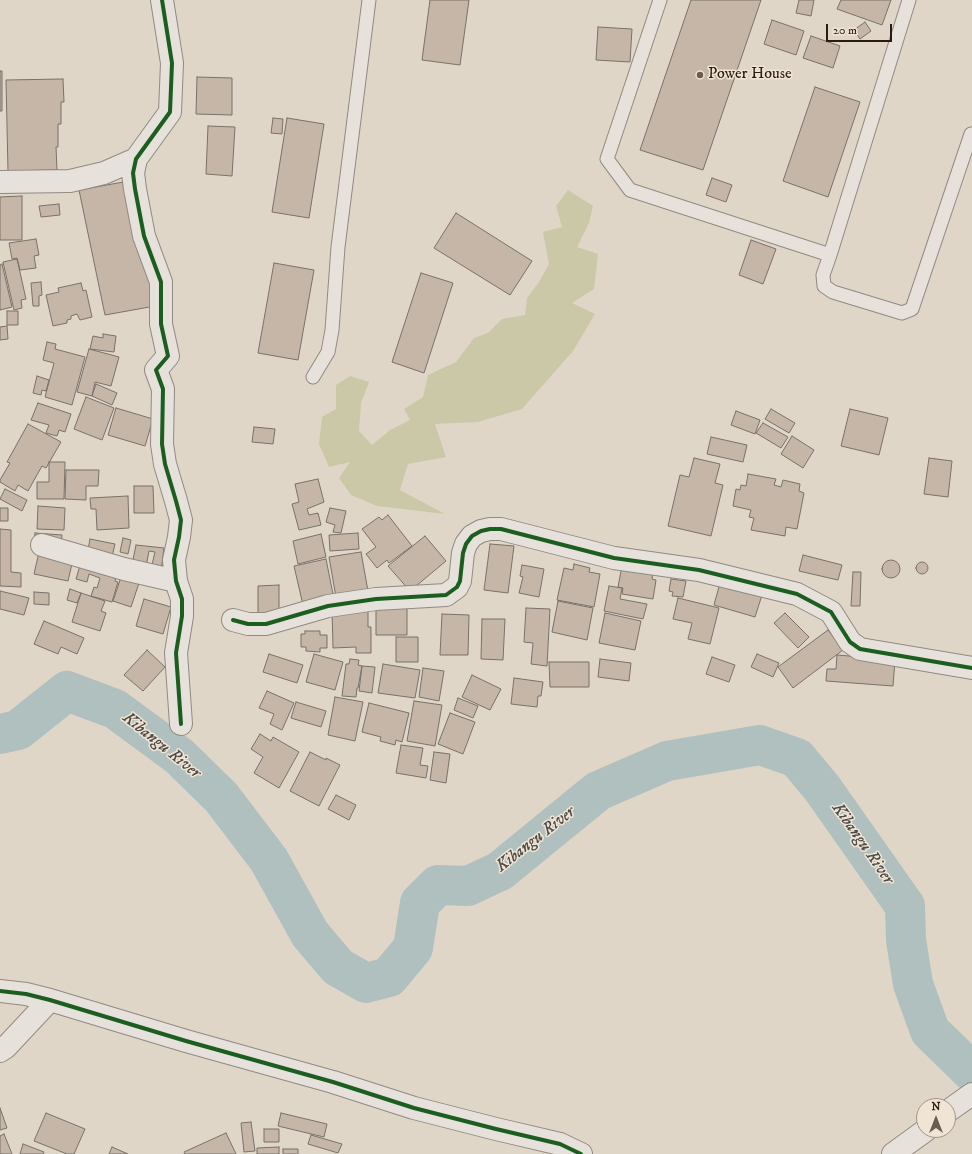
<!DOCTYPE html>
<html>
<head>
<meta charset="utf-8">
<style>
	body { margin:0 }
	#map { position:relative; width:972px; height:1154px; overflow:hidden; background:#dfd6c8; font-family:"IM FELL DW Pica",serif }
	canvas { display:block }
	.north { position:absolute; left:916px; top:1098px; width:40px; height:40px; box-sizing:border-box; background:#f0e5d5; border:1px solid #a29487; border-radius:50%; rotate:0deg; font-size:11px; font-weight:700; line-height:16px; text-align:center; color:#2d1b13 }
	.north::after { content:''; display:block; margin:auto; width:14px; height:18px; background:#6b5c52; clip-path:polygon(50% 0,100% 100%,50% 72%,0 100%) }
	.scale { position:absolute; left:826px; top:24px; width:66px; height:18px; box-sizing:border-box; border:2px solid #2d1b13; border-top:0; padding-left:5px; font-size:12px; line-height:14px; white-space:nowrap; color:#2d1b13; -webkit-text-stroke:3px #f0e5d5; paint-order:stroke }
</style>
</head>
<body>
<div id="map">
<canvas width="972" height="1154"></canvas>
<div class="north">N</div>
<div class="scale">20 m</div>
</div>
<script>
const g = document.querySelector('canvas').getContext('2d');
g.lineJoin = 'round';
function fillPath(path, color) { g.fillStyle = color; g.fill(path, 'evenodd'); }
const poly = rows => new Path2D(rows.map(r => 'M' + r).join(''));
function trace(path, color, width, dash) { g.strokeStyle = color; g.lineWidth = width; g.lineCap = dash ? 'butt' : 'round'; g.setLineDash(dash || []); g.stroke(path); }
function write(font, color, halo, rows, align = 'center') {
  g.font = font + ' "IM FELL DW Pica",serif'; g.lineWidth = 3; g.setLineDash([]); g.textBaseline = 'middle'; g.strokeStyle = halo; g.fillStyle = color; for (const [text, x, y, turn = 0] of rows) {
    g.save(); g.translate(x, y); g.rotate((+turn || 0) * Math.PI / 180); g.textAlign = isNaN(turn) ? turn : align; if (halo) g.strokeText(text, 0, 0); g.fillText(text, 0, 0); g.restore();
  }
}
fillPath(poly([
	[568,190,593,206,589,223,577,247,598,254,594,289,572,303,595,314,573,351,522,409,478,422,435,424,446,457,408,464,400,490,445,514,377,506,351,495,339,478,350,462,329,467,319,444,322,417,336,409,336,385,350,376,369,382,361,403,359,431,372,445,390,430,410,420,404,409,423,397,428,375,456,362,474,338,488,333,502,319,525,315,527,298,539,282,549,264,543,232,562,227,556,206]
]), '#cbc8a8');
trace(poly([
	[0,734,18,730,67,691,115,709,179,756,221,797,269,860,310,934,338,967,366,983,389,977,413,948,420,903,438,885,468,886,500,871,598,791,667,761,760,745,797,758,822,788,905,906,906,940,913,984,930,1031,972,1072]
]), '#afc0bf', 40);
const building = poly([
	[430,0,469,0,460,65,422,60,430,0],
	[691,0,761,0,703,170,640,150,691,0],
	[799,0,814,0,811,16,796,13,799,0],
	[841,0,891,0,882,25,837,9,841,0],
	[772,20,804,31,796,55,764,44,772,20],
	[865,22,871,31,860,39,854,30,865,22],
	[598,27,632,29,630,62,596,60,598,27],
	[811,36,840,46,833,68,803,58,811,36],
	[0,71,2,71,2,111,0,111,0,71],
	[197,77,232,78,232,115,196,114,197,77],
	[63,79,64,102,61,102,61,124,58,124,58,147,56,147,57,170,8,171,6,80,63,79],
	[815,87,860,102,828,197,783,181,815,87],
	[273,118,283,119,282,134,271,133,273,118],
	[287,118,324,124,309,218,272,212,287,118],
	[208,126,235,127,232,176,206,174,208,126],
	[712,178,732,185,726,202,706,195,712,178],
	[129,181,155,306,105,315,79,190,129,181],
	[22,196,22,240,0,240,0,197,22,196],
	[59,204,60,215,41,217,39,206,59,204],
	[456,213,532,261,510,295,434,248,456,213],
	[36,239,39,255,34,256,36,268,20,270,17,258,12,259,9,243,36,239],
	[751,240,776,249,763,284,739,275,751,240],
	[17,259,26,299,21,300,22,308,14,310,3,262,17,259],
	[274,263,314,270,298,360,258,353,274,263],
	[2,264,12,307,0,310,0,265,2,264],
	[421,273,453,283,424,373,392,362,421,273],
	[41,282,42,295,39,296,39,306,33,306,31,283,41,282],
	[81,283,83,291,86,290,92,317,80,320,77,314,71,316,71,319,67,320,67,323,53,326,46,295,59,292,58,288,81,283],
	[7,311,18,311,18,325,7,325,7,311],
	[7,326,8,339,0,340,0,327,7,326],
	[103,334,116,336,114,352,90,349,93,336,103,338,103,334],
	[47,342,56,344,55,349,85,357,72,405,45,397,54,363,43,360,47,342],
	[89,349,119,357,111,386,95,382,92,396,77,392,89,349],
	[37,376,49,380,46,391,42,390,41,395,33,393,37,376],
	[96,384,117,393,112,405,92,396,96,384],
	[86,397,114,408,102,440,74,429,86,397],
	[38,403,71,414,65,432,59,430,57,436,46,433,49,425,31,420,38,403],
	[116,408,153,419,145,446,108,435,116,408],
	[771,409,795,423,789,433,765,419,771,409],
	[850,409,888,418,879,455,841,446,850,409],
	[736,411,760,420,755,434,731,425,736,411],
	[763,423,788,437,781,448,756,433,763,423],
	[28,424,61,442,46,468,42,466,28,491,18,485,15,491,0,482,0,480,10,463,7,462,28,424],
	[254,427,275,429,273,444,252,442,254,427],
	[792,436,814,450,803,468,781,454,792,436],
	[711,437,747,445,743,462,707,454,711,437],
	[694,458,720,464,715,483,723,485,711,536,668,526,680,475,689,477,694,458],
	[929,458,952,461,948,497,924,494,929,458],
	[49,462,65,462,64,499,37,499,37,482,49,482,49,462],
	[66,470,99,470,98,486,86,486,86,500,65,499,66,470],
	[748,474,776,479,774,485,781,487,783,480,800,484,799,491,804,493,797,529,786,527,785,536,751,530,754,518,749,517,751,510,733,506,736,489,740,490,741,485,746,486,748,474],
	[318,479,324,502,307,509,309,515,318,513,321,525,299,530,292,504,299,502,295,484,318,479],
	[134,486,153,486,154,513,134,513,134,486],
	[5,489,27,500,22,511,0,499,5,489],
	[128,496,129,528,97,530,96,509,91,509,90,498,128,496],
	[38,506,65,508,64,530,37,529,38,506],
	[0,508,8,508,8,521,0,521,0,508],
	[330,508,346,511,341,533,333,532,335,525,326,522,330,508],
	[388,515,412,546,389,563,387,560,377,568,366,554,376,547,362,529,379,517,382,520,388,515],
	[0,529,11,530,11,572,21,573,21,587,0,586,0,529],
	[35,533,62,535,61,546,34,543,35,533],
	[358,533,359,549,330,551,329,535,358,533],
	[321,534,326,557,298,564,293,541,321,534],
	[425,536,446,561,410,591,388,566,425,536],
	[123,538,131,540,128,554,120,552,123,538],
	[90,539,115,544,111,561,87,556,90,539],
	[490,544,514,546,508,593,484,590,490,544],
	[136,545,164,548,161,571,151,569,155,552,149,551,146,567,132,565,136,545],
	[40,548,74,555,68,581,34,574,40,548],
	[361,552,368,591,336,597,329,557,361,552],
	[803,555,842,565,838,580,799,571,803,555],
	[82,559,118,569,115,581,118,582,112,602,91,596,94,587,97,588,100,578,89,574,87,582,76,579,82,559],
	[326,559,334,599,303,605,294,566,326,559],
	'882 569a9 9 0 1 1 18 0a9 9 0 1 1-18 0Z',
	'916 568a6 6 0 1 1 12 0a6 6 0 1 1-12 0Z',
	[574,564,590,568,589,572,600,574,594,607,557,600,564,568,573,570,574,564],
	[522,565,544,569,539,597,519,593,523,577,520,576,522,565],
	[622,566,653,571,652,579,656,580,653,599,622,594,623,588,618,587,622,566],
	[123,571,141,577,131,607,113,601,123,571],
	[853,572,861,572,860,606,851,606,853,572],
	[671,579,686,581,683,597,672,596,673,592,669,591,671,579],
	[720,583,762,595,755,617,714,605,720,583],
	[279,585,279,613,258,613,258,586,279,585],
	[609,586,622,588,620,599,647,604,643,619,604,611,609,586],
	[70,589,81,593,77,603,67,600,70,589],
	[0,591,29,598,24,615,0,609,0,591],
	[34,592,49,593,49,605,34,604,34,592],
	[81,593,105,601,101,611,106,613,100,631,72,622,81,593],
	[678,598,719,608,710,644,688,639,692,623,673,619,678,598],
	[144,599,171,607,163,634,136,626,144,599],
	[376,601,407,603,407,635,376,635,376,601],
	[558,601,593,608,587,640,552,632,558,601],
	[332,608,368,608,368,627,371,627,371,653,356,653,356,647,333,648,332,608],
	[526,608,550,609,547,666,531,664,533,643,524,642,526,608],
	[605,613,641,621,635,650,599,643,605,613],
	[785,613,809,637,798,648,774,623,785,613],
	[442,614,469,615,468,655,440,655,442,614],
	[482,619,505,619,503,660,481,659,482,619],
	[44,621,84,638,77,654,61,647,58,654,34,644,44,621],
	[828,630,843,650,793,688,778,667,828,630],
	[305,631,320,631,320,635,327,635,327,648,320,648,320,652,306,651,306,647,301,647,301,634,305,634,305,631],
	[396,637,418,637,418,662,396,662,396,637],
	[147,650,165,667,143,691,124,675,147,650],
	[269,654,303,665,297,683,263,672,269,654],
	[314,654,343,662,335,690,306,682,314,654],
	[757,654,779,663,773,677,751,667,757,654],
	[837,655,895,660,893,686,826,681,827,669,836,669,837,655],
	[712,657,735,665,729,682,706,674,712,657],
	[350,659,359,660,358,665,362,666,358,688,357,688,356,697,342,696,346,664,349,664,350,659],
	[600,659,631,663,629,681,598,677,600,659],
	[549,662,589,662,589,687,550,687,549,662],
	[383,664,420,670,415,698,378,693,383,664],
	[362,666,375,667,372,693,359,691,362,666],
	[423,668,444,671,439,701,419,697,423,668],
	[472,675,501,689,490,710,462,697,472,675],
	[514,678,543,682,541,696,538,696,537,707,511,704,514,678],
	[267,691,294,703,282,730,270,724,274,714,259,708,267,691],
	[335,697,363,702,355,741,328,735,335,697],
	[458,698,478,706,473,718,454,710,458,698],
	[414,701,442,705,435,746,407,741,414,701],
	[296,702,326,711,321,727,291,718,296,702],
	[369,703,409,713,402,742,396,740,395,745,380,741,381,737,362,732,369,703],
	[450,713,475,722,463,754,438,744,450,713],
	[260,734,271,741,273,737,299,752,279,788,254,773,263,757,251,749,260,734],
	[401,745,423,748,420,765,428,766,426,778,396,773,401,745],
	[310,752,326,760,326,758,340,765,319,806,290,791,310,752],
	[434,752,450,754,446,783,430,780,434,752],
	[336,795,356,805,349,820,328,809,336,795],
	[0,1108,7,1128,0,1130,0,1108],
	[46,1113,85,1129,74,1154,67,1154,34,1141,46,1113],
	[281,1113,327,1124,324,1137,278,1126,281,1113],
	[251,1122,255,1151,244,1152,241,1123,251,1122],
	[264,1129,279,1129,279,1142,264,1142,264,1129],
	[226,1133,236,1154,185,1154,184,1152,226,1133],
	[4,1134,12,1154,0,1154,0,1136,4,1134],
	[311,1135,342,1144,338,1153,308,1144,311,1135],
	[23,1144,44,1152,43,1154,20,1154,23,1144],
	[112,1147,128,1154,109,1154,112,1147],
	[279,1147,279,1154,257,1154,257,1148,279,1147],
	[283,1149,298,1149,298,1154,283,1154,283,1149]
]);
fillPath(building, '#c6b6a8');
trace(building, '#797169', 1);
const lane = poly([
	[660,0,607,159,630,190,830,255,909,0],
	[830,255,823,275,824,286,833,292,902,313,912,309,971,134],
	[313,377,328,352,332,330,338,247,369,0]
]);
const street = poly([
	[162,0,172,63,170,112,136,159,133,173,135,189,144,236,161,282,161,324,168,356,156,370,163,389,162,444,165,464,176,501,181,520,179,537,174,560,176,581,182,599,182,616,176,653,181,724],
	[0,182,70,181,104,173,136,159],
	[42,545,124,569,176,581],
	[233,620,248,624,266,624,328,606,376,599,446,595,457,587,460,581,463,553,466,544,472,536,481,531,490,529,501,529,614,558,699,570,797,594,831,612,850,642,860,649,972,668],
	[0,991,26,994,50,1000,186,1041,333,1082,414,1108,496,1129,560,1144,581,1154],
	[0,1051,6,1047,50,1000],
	[948,1111,972,1094],
	[893,1154,926,1130]
]);
trace(lane, '#918a82', 15);
trace(street, '#918a82', 24);
trace(lane, '#e6e1db', 13);
trace(street, '#e6e1db', 22);
trace(poly([
	[162,0,172,63,170,112,136,159,133,173,135,189,144,236,161,282,161,324,168,356,156,370,163,389,162,444,165,464,176,501,181,520,179,537,174,560,176,581,182,599,182,616,176,653,181,724],
	[233,620,248,624,266,624,328,606,376,599,446,595,457,587,460,581,463,553,466,544,472,536,481,531,490,529,501,529,614,558,699,570,797,594,831,612,850,642,860,649,972,668],
	[0,991,26,994,50,1000,186,1041,333,1082,414,1108,496,1129,560,1144,581,1154]
]), '#1b5e20', 4);
for (const [x, y, r, color] of [
	[700,75,4,"#6b5c52"]
]) { const dot = new Path2D(); dot.arc(x, y, r, 0, 2 * Math.PI); g.fillStyle = color; g.fill(dot); trace(dot, '#f0e5d5', 1.5); }
write('16px', '#2d1b13', '#f0e5d5', [
	["Power House",708,75]
], 'left');
write('italic 17px', '#4e4a45', '#f0e5d5', [
	["Kibangu River",161,746,39],
	["Kibangu River",536,840,-38],
	["Kibangu River",862,844,55]
]);
</script>
</body>
</html>
